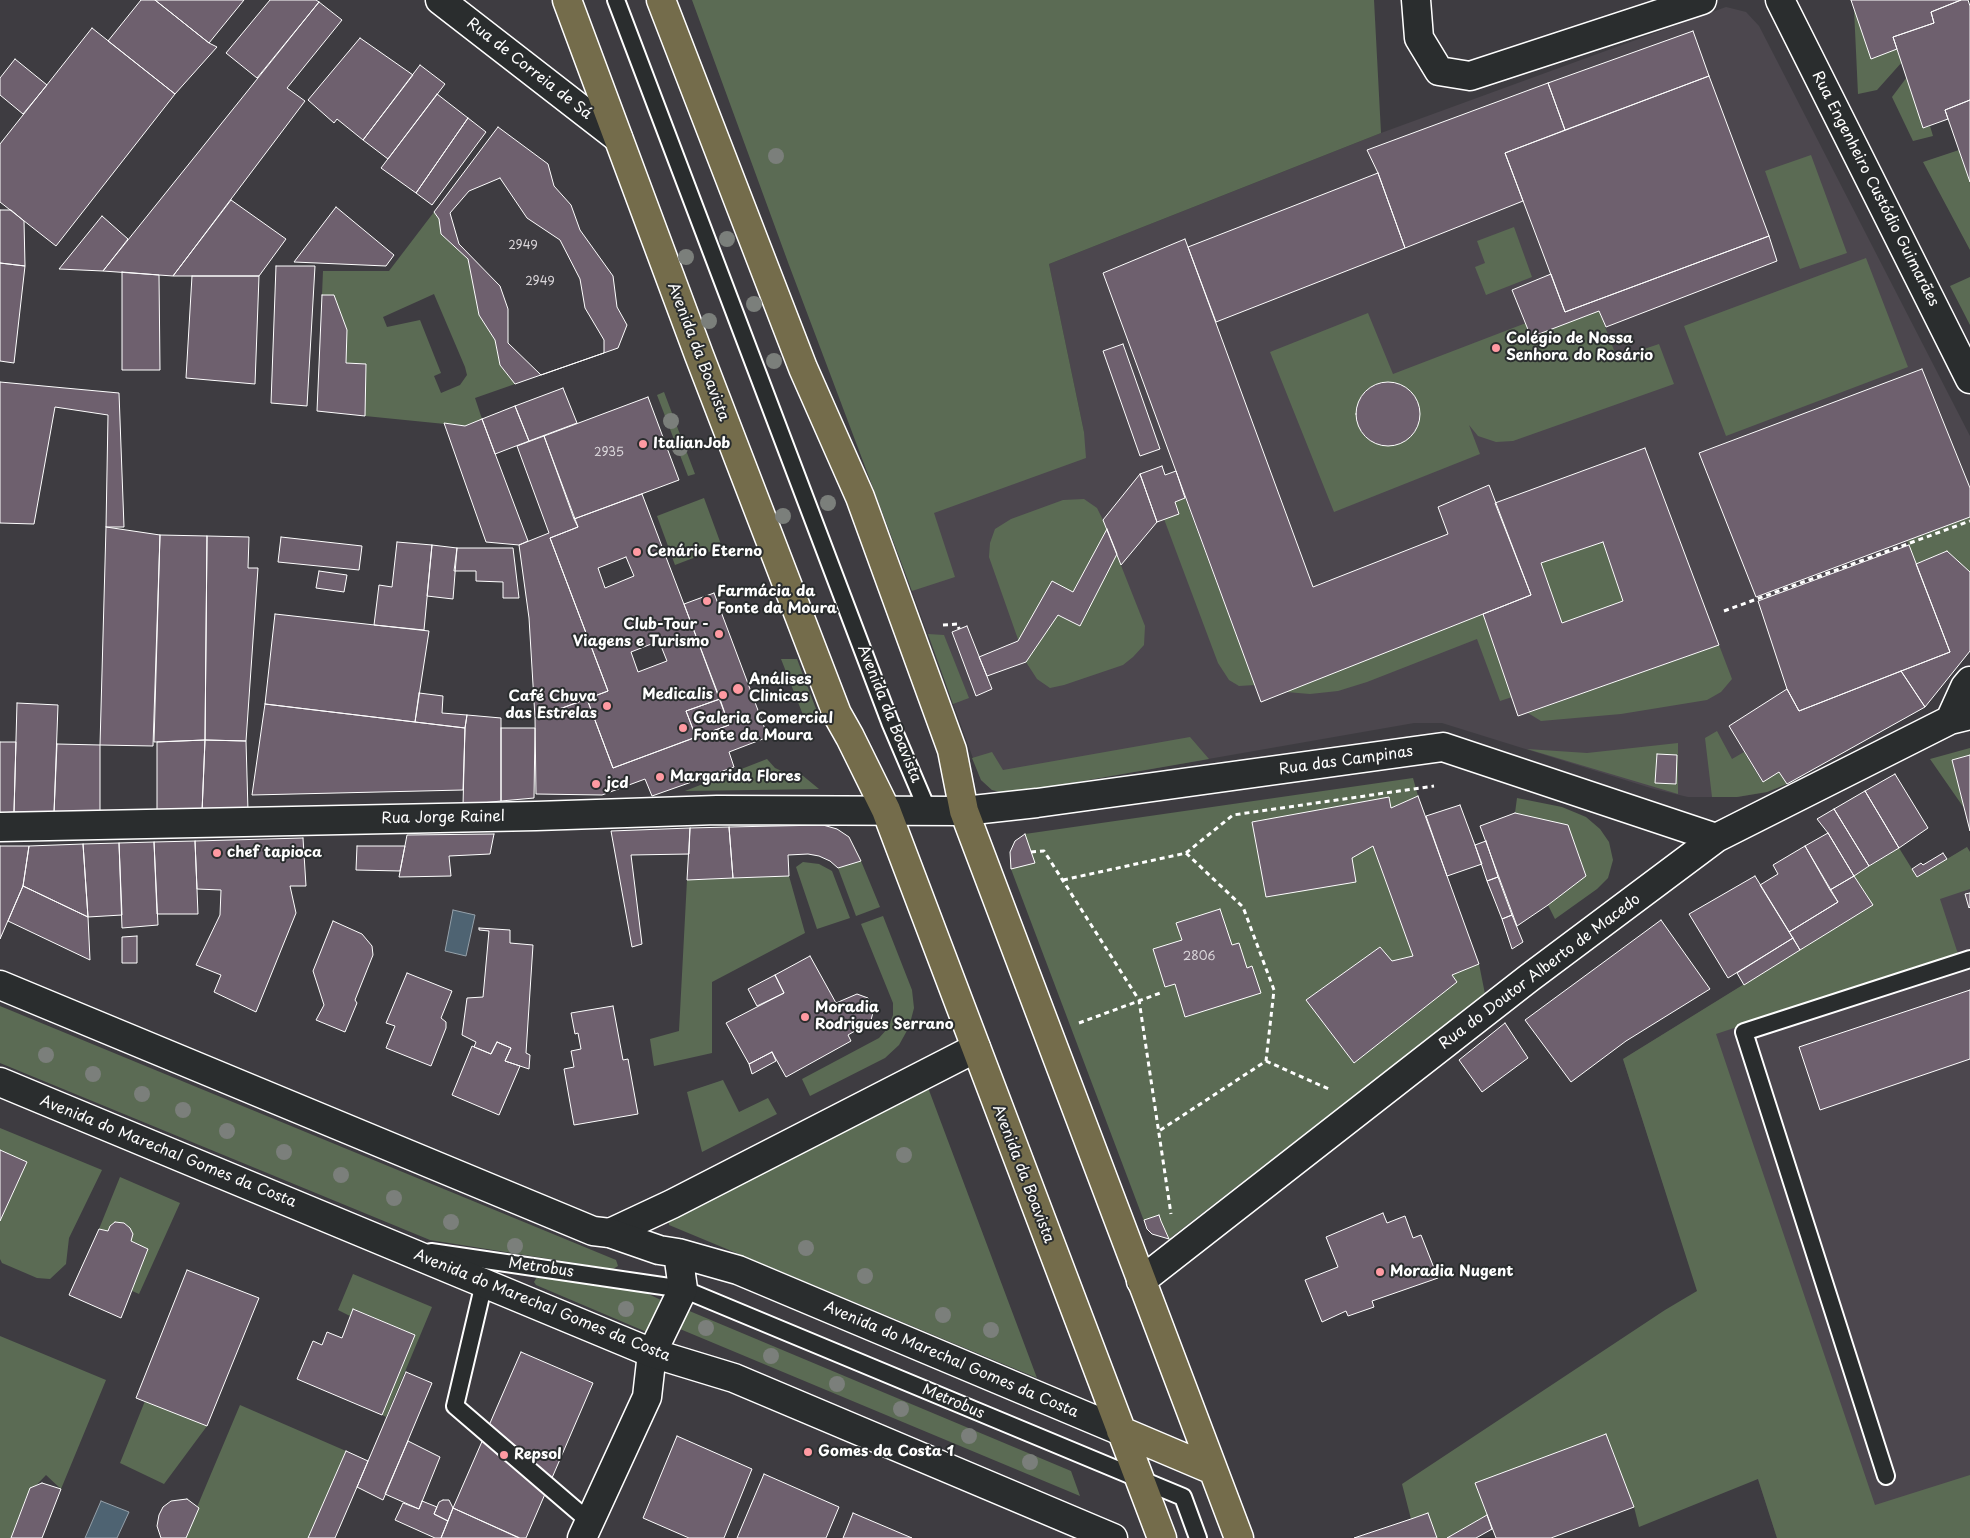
<!DOCTYPE html>
<html>
<head>
<meta charset="utf-8">
<style>
	body { margin:0 }
	canvas { display:block; background:#3e3c41 }
</style>
</head>
<body>
<canvas width="1970" height="1538"></canvas>
<script>
const g = document.querySelector('canvas').getContext('2d');
g.lineJoin = 'round';
function fillPath(path, color) { g.fillStyle = color; g.fill(path, 'evenodd'); }
const poly = rows => new Path2D(rows.map(r => 'M' + r).join(''));
function trace(path, color, width, dash) { g.strokeStyle = color; g.lineWidth = width; g.lineCap = dash ? 'butt' : 'round'; g.setLineDash(dash || []); g.stroke(path); }
function write(font, color, halo, rows, align = 'center') {
  g.font = font + ' "Playpen Sans",sans-serif'; g.lineWidth = 4; g.setLineDash([]); g.textBaseline = 'middle'; g.strokeStyle = halo; g.fillStyle = color; for (const [text, x, y, turn = 0] of rows) {
    g.save(); g.translate(x, y); g.rotate((+turn || 0) * Math.PI / 180); g.textAlign = isNaN(turn) ? turn : align; if (halo) g.strokeText(text, 0, 0); g.fillText(text, 0, 0); g.restore();
  }
}
fillPath(poly([
	[1726,7,1746,12,1759,26,1970,436,1970,651,1925,707,1787,784,1767,792,1737,797,1688,797,1654,789,1442,723,1414,723,1008,794,992,790,981,780,880,504,1084,432,1049,264,1381,133],
	[1967,847,1970,852,1970,1538,1777,1538,1623,1059]
]), '#4c474e');
fillPath(poly([
	[692,0,1374,0,1381,133,1049,264,1084,432,1086,458,934,513,955,577,912,591,789,265],
	[1854,9,1871,58,1897,49,1902,62,1877,90,1858,94],
	[1907,77,1924,128,1930,126,1933,136,1913,141,1892,97],
	[1959,150,1970,182,1970,250,1923,162],
	[1811,155,1847,253,1800,269,1765,171],
	[434,212,439,219,441,234,468,259,479,315,495,340,500,365,515,384,475,398,482,419,465,426,365,416,366,364,346,363,347,330,334,296,322,295,323,271,389,271],
	[434,294,465,367,467,375,460,385,441,393,434,376,441,373,420,320,387,327,383,317],
	[1514,227,1532,277,1486,295,1475,267,1485,263,1477,241],
	[1866,258,1908,367,1726,436,1684,326],
	[1970,277,1970,325,1950,286],
	[1599,311,1617,358,1659,344,1674,384,1513,441,1496,442,1478,436,1469,425,1480,454,1334,512,1270,352,1368,313,1393,374,1526,323,1531,337],
	[664,392,695,474,688,476,657,395],
	[704,498,722,547,675,565,657,516],
	[1185,498,1255,685,1239,686,1229,680,1218,663,1164,519,1179,514,1175,502],
	[1084,499,1097,508,1103,520,1145,626,1144,645,1133,657,1123,665,1064,685,1050,688,1037,679,1026,662,989,557,990,543,995,529,1011,519,1063,500],
	[1970,517,1970,572,1947,551,1916,564,1907,541],
	[1603,542,1623,601,1562,623,1541,563],
	[1483,614,1512,697,1500,701,1477,639,1367,682,1338,691,1310,694,1286,692],
	[928,634,944,635,969,698,953,704],
	[1719,645,1732,679,1721,692,1707,700,1621,714,1541,721,1528,713],
	[781,659,797,659,821,722,805,720],
	[1717,731,1732,759,1744,752,1762,782,1779,772,1787,784,1767,792,1737,797,1712,797,1705,738],
	[1190,737,1209,759,1008,794,992,790,981,780,972,758,992,752,1003,770],
	[1678,743,1678,794,1527,749,1587,753],
	[1970,748,1970,755,1952,760,1964,808,1930,759],
	[767,759,775,768,788,774,802,775,819,789,685,791],
	[1413,778,1418,796,1391,808,1389,797,1252,822,1266,896,1352,858,1373,846,1413,956,1392,961,1380,947,1306,1000,1354,1063,1457,982,1452,975,1479,964,1485,994,1169,1239,1152,1234,1147,1229,1011,869,1010,852,1015,841,1025,834],
	[1517,798,1562,807,1586,817,1600,829,1609,842,1613,860,1608,878,1597,889,1555,919,1548,905,1586,875,1568,825,1515,813],
	[1967,847,1970,852,1970,889,1940,899,1958,954,1716,1034,1875,1505,1970,1475,1970,1538,1777,1538,1758,1479,1639,1527,1634,1507,1606,1434,1476,1483,1487,1515,1447,1538,1437,1538,1428,1513,1411,1519,1402,1484,1665,1310,1697,1291,1623,1059,1872,905,1854,876,1899,848,1917,877],
	[861,861,880,907,856,916,838,868],
	[803,862,819,864,832,871,850,918,817,929,796,867],
	[789,876,805,933,712,982,712,1053,654,1066,650,1039,679,1031,687,880],
	[883,916,912,990,914,1008,909,1027,899,1045,885,1058,810,1096,802,1079,879,1038,888,1028,893,1015,893,1003,861,924],
	[0,1006,616,1260,618,1266,613,1269,430,1240,0,1063],
	[723,1080,739,1112,768,1098,777,1114,702,1152,687,1092],
	[927,1085,1037,1378,669,1225,668,1215],
	[0,1128,102,1170,69,1238,66,1264,50,1279,37,1278,2,1263,0,1259,0,1221,27,1162,0,1150],
	[120,1177,180,1203,139,1294,130,1290,148,1249,131,1241,131,1232,124,1223,115,1222,110,1226,108,1231,99,1229],
	[353,1274,432,1307,386,1417,382,1415,415,1335,354,1309,350,1316,338,1310],
	[537,1277,642,1291,663,1301,649,1333,536,1285,534,1282],
	[687,1310,1071,1471,1080,1496,680,1329],
	[0,1336,106,1380,61,1489,46,1475,27,1495,11,1538,0,1538],
	[145,1401,207,1426,164,1484,120,1463],
	[240,1405,346,1451,308,1538,184,1538]
]), '#5b6b54');
const water = poly([
	[453,910,475,915,466,956,445,951,453,910],
	[101,1501,129,1512,117,1538,85,1538,101,1501]
]);
fillPath(water, '#4e6372');
trace(water, '#95a1aa', 1);
const building = poly([
	[141,0,155,0,209,43,217,47,175,94,108,41,141,0],
	[155,0,244,0,209,43,155,0],
	[270,0,316,0,319,2,257,78,226,53,270,0],
	[1851,0,1961,0,1931,12,1934,23,1893,37,1897,49,1871,59,1851,0],
	[1961,0,1968,0,1970,6,1970,100,1945,110,1948,119,1923,128,1893,37,1934,23,1931,12,1961,0],
	[319,2,342,20,287,88,305,101,173,276,103,271,319,2],
	[92,28,175,94,56,246,0,202,0,144,92,28],
	[1693,31,1709,76,1565,130,1548,83,1693,31],
	[360,38,413,75,363,140,337,119,334,123,308,100,360,38],
	[15,59,47,85,23,114,0,95,0,78,15,59],
	[420,65,445,84,388,159,363,140,420,65],
	[1709,76,1769,236,1565,312,1505,153,1709,76],
	[1548,83,1565,130,1505,153,1523,201,1405,248,1378,173,1367,150,1548,83],
	[437,94,468,118,416,193,381,168,437,94],
	[1970,100,1970,182,1945,110,1970,100],
	[468,118,486,132,432,205,416,193,468,118],
	[498,127,548,164,554,186,571,205,580,230,613,276,617,307,627,325,618,348,515,384,500,365,495,340,479,315,468,259,441,234,439,219,434,212,498,127],
	[1378,173,1405,248,1216,322,1188,247,1378,173],
	[500,178,527,218,560,240,580,279,585,308,604,340,604,353,541,375,508,343,508,309,500,286,459,244,450,213,469,191,500,178],
	[231,200,286,239,259,276,173,276,231,200],
	[336,207,394,255,386,266,294,262,336,207],
	[0,210,11,210,24,221,25,266,0,263,0,210],
	[102,216,128,239,103,271,59,269,102,216],
	[1769,236,1777,261,1606,327,1599,311,1531,337,1512,290,1551,274,1565,312,1769,236],
	[1185,239,1313,587,1448,534,1438,507,1489,485,1531,595,1261,702,1103,273,1185,239],
	[0,263,25,266,14,363,0,361,0,263],
	[276,266,315,266,307,406,271,403,276,266],
	[122,272,159,275,160,370,122,370,122,272],
	[192,276,259,276,255,384,186,378,192,276],
	[322,295,334,295,347,330,346,363,366,364,365,416,317,411,322,295],
	[1123,344,1160,449,1140,456,1103,351,1123,344],
	[1922,369,1970,488,1970,517,1756,597,1699,453,1922,369],
	'1356 414a32 32 0 1 1 64 0a32 32 0 1 1-64 0Z',
	[0,382,119,393,124,527,106,527,108,415,55,407,34,524,0,523,0,382],
	[563,388,577,423,529,441,515,406,563,388],
	[648,397,679,480,574,519,544,436,648,397],
	[515,406,529,441,495,454,482,419,515,406],
	[482,419,528,541,519,545,486,542,444,423,465,426,482,419],
	[544,436,578,527,550,538,608,691,535,718,529,618,519,545,549,533,517,446,544,436],
	[1645,448,1719,645,1518,716,1483,614,1531,595,1495,503,1645,448],
	[1603,542,1623,601,1562,623,1541,563,1603,542],
	[1162,466,1165,475,1176,471,1185,498,1175,502,1179,514,1157,522,1140,474,1162,466],
	[1140,474,1157,522,1121,565,1103,520,1140,474],
	[642,494,720,699,686,711,696,737,613,768,587,699,608,691,550,538,578,527,574,519,642,494],
	[106,527,160,535,153,746,100,745,106,527],
	[1107,529,1117,554,1080,626,1058,615,1026,662,987,676,979,657,1018,641,1052,581,1073,592,1107,529],
	[160,535,207,536,205,740,154,742,160,535],
	[207,536,249,537,248,568,258,568,246,741,205,740,207,536],
	[281,537,362,546,359,570,278,562,281,537],
	[397,542,432,545,424,630,374,625,379,585,392,587,397,542],
	[432,545,457,548,453,599,427,596,432,545],
	[1909,545,1950,652,1799,711,1787,689,1758,601,1909,545],
	[457,548,513,548,519,598,503,598,503,582,476,581,476,571,454,571,457,548],
	[1947,551,1970,572,1970,651,1925,707,1901,671,1950,652,1916,564,1947,551],
	[626,557,634,576,605,588,598,568,626,557],
	[319,571,347,575,344,592,316,588,319,571],
	[714,593,768,737,729,752,734,767,652,796,645,779,602,795,536,794,535,718,587,699,613,768,729,725,684,604,714,593],
	[275,614,429,631,415,722,265,704,275,614],
	[967,626,992,689,976,696,952,632,967,626],
	[659,641,667,661,638,672,631,652,659,641],
	[1901,671,1925,707,1787,784,1779,772,1763,782,1729,726,1787,689,1799,711,1901,671],
	[419,693,443,696,442,713,467,715,465,728,415,722,419,693],
	[720,699,729,725,696,737,686,711,720,699],
	[17,703,58,705,54,813,14,812,17,703],
	[265,704,465,728,463,790,252,795,265,704],
	[467,715,501,718,501,801,463,805,465,728,467,715],
	[501,728,535,728,534,798,501,801,501,728],
	[205,740,202,812,157,814,157,742,205,740],
	[205,740,246,741,248,811,202,812,205,740],
	[0,742,16,742,14,812,0,813,0,742],
	[57,744,100,745,100,812,54,813,57,744],
	[1657,754,1677,755,1676,784,1655,783,1657,754],
	[1970,755,1970,831,1952,760,1970,755],
	[1895,774,1928,828,1899,848,1865,791,1895,774],
	[1865,791,1899,848,1869,866,1834,809,1865,791],
	[1418,796,1479,964,1452,975,1457,982,1354,1063,1306,1000,1380,947,1392,961,1413,956,1373,846,1352,858,1356,882,1266,897,1252,822,1389,797,1391,808,1418,796],
	[1460,805,1482,864,1447,876,1426,816,1460,805],
	[1834,809,1869,866,1854,876,1828,833,1817,819,1834,809],
	[1515,813,1568,825,1586,876,1548,905,1517,926,1480,826,1515,813],
	[823,825,837,829,849,837,861,861,838,868,830,861,819,856,808,854,788,855,789,876,733,878,729,827,823,825],
	[729,827,733,878,687,880,690,828,729,827],
	[690,828,689,854,631,855,642,944,632,947,611,831,690,828],
	[1828,833,1854,876,1830,890,1805,846,1828,833],
	[494,834,490,854,449,856,451,876,399,877,407,835,494,834],
	[1025,834,1035,863,1011,869,1010,852,1015,841,1025,834],
	[303,838,306,886,290,886,296,913,256,1012,214,992,221,975,196,965,220,915,221,890,197,889,195,841,303,838],
	[195,841,198,914,157,914,154,842,195,841],
	[1486,841,1498,877,1487,881,1475,845,1486,841],
	[154,842,158,925,122,928,119,843,154,842],
	[119,843,122,915,88,917,83,844,119,843],
	[83,844,88,917,23,886,29,846,83,844],
	[0,846,29,846,23,886,0,939,0,846],
	[357,846,405,846,400,871,356,870,357,846],
	[1805,846,1838,902,1789,932,1760,885,1778,874,1773,865,1805,846],
	[1943,853,1947,859,1917,877,1912,869,1921,863,1923,865,1943,853],
	[1755,876,1793,938,1728,978,1689,914,1755,876],
	[1854,876,1873,905,1800,950,1789,932,1838,902,1830,890,1854,876],
	[1498,877,1512,915,1502,919,1487,881,1498,877],
	[23,886,88,917,90,960,8,921,23,886],
	[1970,893,1970,907,1969,908,1965,894,1970,893],
	[1220,909,1232,945,1239,943,1247,968,1252,966,1261,993,1185,1017,1175,984,1165,987,1153,949,1182,940,1176,923,1220,909],
	[1512,915,1523,942,1512,949,1502,919,1512,915],
	[1661,920,1710,989,1626,1041,1571,1082,1525,1020,1661,920],
	[333,921,362,934,372,946,373,955,355,1000,357,1003,345,1032,316,1020,324,1005,313,971,333,921],
	[479,928,510,930,510,943,533,945,526,1053,530,1055,529,1069,505,1061,511,1048,497,1042,491,1054,474,1047,476,1042,462,1035,467,998,483,997,489,931,479,930,479,928],
	[137,936,137,963,122,963,122,937,137,936],
	[1793,938,1800,950,1744,985,1737,973,1793,938],
	[810,956,836,1003,857,994,868,998,874,1009,871,1020,867,1024,848,1035,851,1041,786,1077,772,1052,749,1064,726,1023,784,993,775,975,810,956],
	[407,973,452,991,441,1018,446,1022,446,1028,431,1066,386,1048,395,1026,386,1023,407,973],
	[775,975,784,993,757,1006,748,989,775,975],
	[1970,990,1970,1059,1820,1110,1799,1047,1970,990],
	[613,1006,623,1060,628,1059,638,1114,574,1125,564,1069,574,1067,571,1051,581,1049,578,1033,575,1034,571,1013,613,1006],
	[1505,1023,1528,1058,1482,1092,1459,1060,1505,1023],
	[497,1042,511,1048,505,1061,520,1066,499,1115,452,1095,472,1046,491,1054,497,1042],
	[772,1052,776,1061,752,1074,749,1064,772,1052],
	[0,1150,27,1162,0,1221,0,1150],
	[1383,1213,1387,1223,1405,1216,1413,1238,1421,1235,1438,1278,1372,1301,1374,1307,1348,1316,1346,1311,1322,1322,1305,1280,1338,1267,1326,1237,1383,1213],
	[1159,1215,1161,1221,1169,1239,1152,1234,1147,1229,1144,1220,1159,1215],
	[115,1222,124,1223,130,1228,133,1234,131,1241,148,1249,121,1318,69,1295,99,1229,108,1231,110,1226,115,1222],
	[187,1270,259,1298,207,1426,136,1398,187,1270],
	[353,1309,415,1335,382,1415,297,1379,313,1341,322,1345,327,1332,342,1338,353,1309],
	[521,1352,593,1383,526,1538,520,1538,453,1508,521,1352],
	[406,1372,432,1383,383,1500,357,1487,406,1372],
	[1606,1434,1634,1507,1551,1538,1496,1538,1475,1483,1606,1434],
	[677,1436,752,1469,724,1538,689,1538,643,1518,677,1436],
	[408,1441,440,1457,419,1509,385,1494,408,1441],
	[346,1451,368,1461,357,1487,335,1538,308,1538,346,1451],
	[764,1474,839,1507,826,1538,737,1538,764,1474],
	[42,1483,61,1489,42,1538,11,1538,30,1488,42,1483],
	[187,1499,199,1508,186,1538,161,1538,157,1526,159,1515,163,1507,171,1501,187,1499],
	[443,1500,449,1500,453,1508,448,1521,434,1514,439,1502,443,1500],
	[422,1501,437,1507,434,1514,448,1521,441,1538,435,1538,395,1520,403,1503,419,1509,422,1501],
	[453,1508,519,1538,441,1538,453,1508],
	[853,1513,912,1538,843,1538,853,1513],
	[1428,1513,1437,1538,1354,1538,1411,1519,1428,1513],
	[1487,1515,1492,1529,1476,1538,1447,1538,1487,1515]
]);
fillPath(building, '#6e606e');
trace(building, '#fff', 1);
const lane = poly([
	[616,0,890,722,928,811],
	[431,1252,683,1289,1183,1497,1198,1538],
	[484,1283,455,1406,590,1522],
	[1886,1476,1744,1032,1970,959]
]);
const street = poly([
	[440,0,618,138],
	[1416,0,1419,38,1439,71,1470,76,1702,0],
	[1780,0,1970,379],
	[1950,720,1965,687,1970,681],
	[0,827,536,816,717,810,964,811,1037,803,1443,747,1716,838],
	[610,1233,672,1204,976,1048],
	[1141,1281,1529,978,1716,838,1950,720,1970,715],
	[582,1538,647,1397,652,1353]
]);
const secondary = poly([
	[0,985,593,1231,610,1233,659,1250,678,1253,738,1270,1121,1431],
	[0,1082,652,1353,734,1378,1113,1538],
	[652,1353,683,1289,678,1253]
]);
const primary = poly([
	[567,0,699,355,837,714,850,737,886,810,1162,1538],
	[661,0,803,368,860,497,952,750,964,811,1239,1538],
	[1121,1431,1213,1470]
]);
trace(lane, '#fff', 20);
trace(street, '#fff', 31);
trace(secondary, '#fff', 31);
trace(primary, '#fff', 31);
trace(poly([
	[1724,611,1970,521],
	[943,625,958,624,959,629],
	[1031,852,1044,851,1139,1000,1171,1214],
	[1186,853,1233,815,1434,786],
	[1063,880,1186,853,1243,907,1274,990,1266,1061,1159,1131],
	[1079,1023,1163,992],
	[1266,1061,1331,1090]
]), '#fff', 3, [5, 4]);
trace(lane, '#2a2d2e', 16);
trace(street, '#2a2d2e', 28);
trace(secondary, '#2a2d2e', 28);
trace(primary, '#746c4b', 28);
g.fillStyle = '#7b7f7b';
for (const [x, y] of [
	[776,156],
	[727,239],
	[686,257],
	[754,304],
	[709,321],
	[774,361],
	[671,421],
	[680,448],
	[828,503],
	[783,516],
	[46,1055],
	[93,1074],
	[142,1094],
	[183,1110],
	[227,1131],
	[284,1152],
	[904,1155],
	[341,1175],
	[394,1198],
	[451,1222],
	[515,1246],
	[806,1248],
	[865,1276],
	[626,1309],
	[943,1315],
	[706,1328],
	[991,1330],
	[771,1356],
	[837,1384],
	[901,1409],
	[969,1436],
	[1030,1462]
]) { g.beginPath(); g.arc(x, y, 8, 0, 2 * Math.PI); g.fill(); }
for (const [x, y, r, color] of [
	[1496,348,5,"#ff9aa2"],
	[643,444,5,"#ff9aa2"],
	[637,552,5,"#ff9aa2"],
	[707,601,5,"#ff9aa2"],
	[719,634,5,"#ff9aa2"],
	[738,689,6,"#ff9aa2"],
	[723,695,5,"#ff9aa2"],
	[607,706,5,"#ff9aa2"],
	[683,728,5,"#ff9aa2"],
	[660,777,5,"#ff9aa2"],
	[596,784,5,"#ff9aa2"],
	[217,853,5,"#ff9aa2"],
	[805,1017,5,"#ff9aa2"],
	[1380,1272,5,"#ff9aa2"],
	[808,1452,5,"#ff9aa2"],
	[504,1455,5,"#ff9aa2"]
]) { const dot = new Path2D(); dot.arc(x, y, r, 0, 2 * Math.PI); g.fillStyle = color; g.fill(dot); trace(dot, '#2a2d2e', 2); }
write('12px', '#dbd7db', null, [
	["2949",523,246],
	["2949",540,282],
	["2935",609,453],
	["2806",1199,957]
]);
write('15px', '#fff', '#2a2d2e', [
	["Rua de Correia de Sá",529,69,38],
	["Rua Engenheiro Custódio Guimarães",1875,189,63],
	["Avenida da Boavista",698,352,69],
	["Avenida da Boavista",889,714,68],
	["Rua das Campinas",1346,761,-8],
	["Rua Jorge Rainel",443,818,-1],
	["Rua do Doutor Alberto de Macedo",1540,972,-37],
	["Avenida do Marechal Gomes da Costa",168,1152,22],
	["Avenida da Boavista",1023,1174,69],
	["Metrobus",541,1268,8],
	["Avenida do Marechal Gomes da Costa",542,1306,22],
	["Avenida do Marechal Gomes da Costa",951,1360,23],
	["Metrobus",953,1402,23]
]);
write('bold 15px', '#fff', '#2a2d2e', [
	["Colégio de Nossa",1506,339],
	["Senhora do Rosário",1506,356],
	["ItalianJob",653,444],
	["Cenário Eterno",647,552],
	["Farmácia da",717,592],
	["Fonte da Moura",717,609],
	["Club-Tour -",709,625,"right"],
	["Viagens e Turismo",709,642,"right"],
	["Análises",749,680],
	["Clinicas",749,697],
	["Medicalis",713,695,"right"],
	["Café Chuva",597,697,"right"],
	["das Estrelas",597,714,"right"],
	["Galeria Comercial",693,719],
	["Fonte da Moura",693,736],
	["Margarida Flores",670,777],
	["jcd",606,784],
	["chef tapioca",227,853],
	["Moradia",815,1008],
	["Rodrigues Serrano",815,1025],
	["Moradia Nugent",1390,1272],
	["Gomes da Costa 1",818,1452],
	["Repsol",514,1455]
], 'left');
</script>
</body>
</html>
